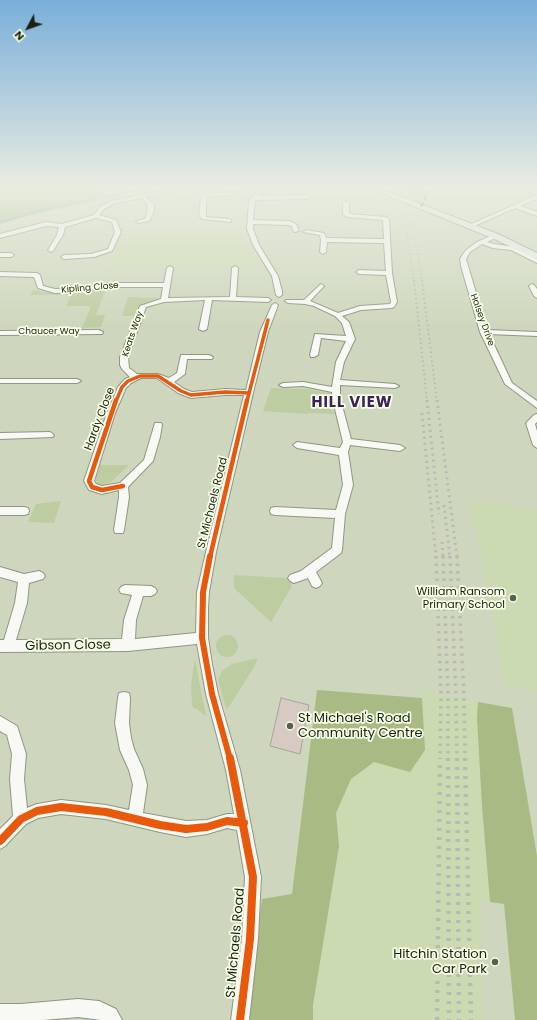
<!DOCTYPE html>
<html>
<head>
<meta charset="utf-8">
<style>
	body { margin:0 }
	#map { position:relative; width:537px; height:1020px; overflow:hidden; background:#ced7bd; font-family:Poppins,sans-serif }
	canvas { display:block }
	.north { position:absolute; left:8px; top:8px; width:40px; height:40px; -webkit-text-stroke:3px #f6ffe7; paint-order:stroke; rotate:229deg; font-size:11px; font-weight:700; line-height:16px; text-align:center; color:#1b200f }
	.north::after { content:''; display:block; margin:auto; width:14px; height:18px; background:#1b200f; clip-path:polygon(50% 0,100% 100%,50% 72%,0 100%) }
</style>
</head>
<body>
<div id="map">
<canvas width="537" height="1020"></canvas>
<div class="north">N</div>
</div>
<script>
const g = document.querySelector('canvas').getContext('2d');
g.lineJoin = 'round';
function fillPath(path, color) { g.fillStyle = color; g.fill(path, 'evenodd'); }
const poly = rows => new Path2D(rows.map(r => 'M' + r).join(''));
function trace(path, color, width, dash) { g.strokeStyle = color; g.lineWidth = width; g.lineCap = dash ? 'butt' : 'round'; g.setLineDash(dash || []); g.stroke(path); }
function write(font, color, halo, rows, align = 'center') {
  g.font = font + ' Poppins,sans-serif'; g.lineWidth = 3.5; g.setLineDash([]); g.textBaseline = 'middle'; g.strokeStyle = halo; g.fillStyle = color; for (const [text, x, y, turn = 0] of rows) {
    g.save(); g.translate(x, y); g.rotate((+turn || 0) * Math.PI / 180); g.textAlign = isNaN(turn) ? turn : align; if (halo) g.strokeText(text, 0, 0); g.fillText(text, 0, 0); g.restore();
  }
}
fillPath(poly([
	[179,233,239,234,263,266,109,267,121,236],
	[470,501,537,510,537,692,506,686],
	[422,691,478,702,477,718,482,806,490,902,480,902,482,1020,313,1020,313,1005,339,846,336,813,351,779,374,762,425,750]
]), '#cbdab0');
fillPath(poly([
	[107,286,96,315,105,315,101,327,82,328,91,306,66,306,71,295,30,295,33,290,46,292,76,291],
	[128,297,162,298,162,299,141,305,136,316,122,316],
	[271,388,306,389,332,393,328,406,336,414,308,413,307,414,263,411],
	[100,465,129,465,111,482,103,485,97,483,95,478],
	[61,501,54,523,28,522,36,504],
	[234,575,287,578,292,586,271,622,234,588],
	'216 646a11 11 0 1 1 22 0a11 11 0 1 1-22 0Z',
	[195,658,200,686,206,716,204,715,197,709,193,708,192,704,191,685],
	[258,658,254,667,229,707,226,709,218,680,222,671,232,664]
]), '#becca1');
fillPath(poly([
	[0,188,99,188,105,195,99,200,43,212,0,224],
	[408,188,421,188,422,202,420,204,411,199],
	[317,690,422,698,425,750,410,772,374,762,351,779,336,813,339,846,313,1005,313,1020,246,1020,262,899,292,894],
	[478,702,512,708,537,856,537,1020,515,1020,504,904,490,902,482,806,477,718]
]), '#a9ba84');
trace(poly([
	[0,222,35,212,145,188]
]), '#74a8c6', 1.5);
const building = poly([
	[281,698,309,705,300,754,270,746,281,698]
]);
fillPath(building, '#d7cac3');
trace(building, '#a9a39a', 1);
const street = poly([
	[174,188,182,188,146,197,154,205,153,214,149,221,139,223,136,221,145,219,147,214,148,205,142,198,115,203,104,209,99,215,116,220,121,232,112,251,94,257,64,259,61,257,64,255,91,254,108,249,115,232,112,222,96,218,65,227,63,235,53,251,51,252,48,250,57,235,59,227,46,226,0,238,0,234,46,222,62,224,94,215,100,207,111,201,174,188],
	[191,188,196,188,205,194,236,192,236,194,234,195,206,197,206,217,229,219,231,220,231,222,202,219,199,215,201,196,191,188],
	[266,188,272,188,258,196,308,195,311,197,308,199,255,200,253,220,289,221,296,224,299,231,294,232,292,226,288,225,253,224,253,229,259,245,278,276,282,291,282,295,279,297,276,295,272,276,253,245,247,229,249,200,256,192,266,188],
	[519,188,525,188,537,191,537,195,519,188],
	[537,195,537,199,520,206,537,212,537,216,515,208,472,227,467,226,537,195],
	[346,201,349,203,349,213,350,214,386,217,389,219,392,273,397,302,394,307,392,308,361,310,342,316,349,322,355,339,344,362,340,380,395,384,399,386,395,388,340,385,340,401,336,404,332,401,332,392,303,386,283,387,279,385,283,383,303,382,332,387,336,362,346,341,321,338,318,355,314,357,311,357,310,355,315,334,346,336,342,323,335,316,314,306,305,304,288,303,285,301,286,300,304,300,321,284,324,286,310,301,338,313,360,306,390,304,391,302,386,275,359,274,356,272,359,270,386,271,384,243,327,242,326,252,323,254,320,252,321,240,320,235,303,232,306,230,324,233,326,238,384,239,383,220,347,217,343,214,343,203,346,201],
	[495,234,498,236,497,237,487,242,494,244,514,247,537,259,537,263,511,250,493,248,482,244,470,252,466,259,487,330,537,332,537,336,489,334,512,383,537,401,537,408,505,384,480,332,461,266,460,259,466,250,477,242,495,234],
	[0,253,11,253,14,255,11,257,0,257,0,253],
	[170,266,173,268,168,298,230,297,232,268,235,266,238,268,236,297,268,298,271,300,268,302,212,300,207,329,203,331,199,329,205,300,164,302,146,307,128,357,129,368,137,374,158,374,169,378,177,373,181,355,209,355,213,357,212,359,187,359,185,374,174,382,184,389,192,392,225,389,246,390,260,332,272,305,275,303,278,305,268,332,253,393,216,552,209,592,208,608,208,638,212,664,218,694,240,770,261,877,258,939,249,1020,231,1020,242,939,245,877,237,830,227,828,207,834,186,837,160,832,106,819,61,814,38,818,26,824,5,846,0,849,0,829,13,816,10,779,12,754,7,735,0,731,0,716,17,726,26,754,24,779,27,808,37,804,61,800,106,805,129,810,133,785,129,770,120,750,115,723,118,698,119,693,124,692,129,693,130,698,129,723,131,738,134,749,143,769,147,785,143,813,186,821,207,820,227,814,234,814,226,770,206,694,197,644,128,651,0,652,0,640,4,640,15,603,18,582,0,577,0,567,24,574,39,571,43,573,45,576,43,579,29,583,27,603,16,640,122,639,124,620,132,595,121,593,119,590,121,587,125,585,151,586,155,588,157,591,155,594,151,596,143,596,136,620,135,639,196,633,197,592,206,552,244,395,225,395,191,398,178,393,157,378,141,378,131,383,126,388,115,413,94,481,96,484,102,486,120,483,144,460,155,423,161,423,162,425,160,437,153,461,128,487,129,497,124,530,123,533,115,533,114,530,119,497,119,490,102,494,89,490,84,481,107,413,118,387,125,379,130,377,122,369,120,365,120,357,140,306,161,299,163,287,105,287,76,292,55,293,38,288,34,277,0,276,0,272,37,273,40,275,43,286,55,289,76,288,105,283,164,283,167,268,170,266],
	[532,284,534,285,537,289,537,298,534,296,529,286,532,284],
	[99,330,103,332,102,334,0,335,0,331,99,330],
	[0,379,77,379,81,381,77,383,0,383,0,379],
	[339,406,343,409,351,439,400,445,405,448,400,451,350,445,348,452,353,485,345,514,342,550,341,553,316,572,322,583,320,586,316,588,312,586,308,578,294,583,290,581,288,578,290,575,301,571,332,548,335,518,275,515,271,514,270,511,271,508,275,507,336,510,343,485,339,455,297,448,293,445,297,442,340,448,343,442,335,409,339,406],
	[537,414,537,422,535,424,537,431,537,448,533,445,526,423,534,415,537,414],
	[50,432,54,435,53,437,0,439,0,433,50,432],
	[0,507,24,507,28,508,29,511,28,514,24,515,0,515,0,507],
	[78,999,99,1001,116,1009,122,1020,101,1020,78,1017,43,1020,0,1020,0,1004,21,1004,78,999]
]);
const secondary = poly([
	[371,188,379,188,498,234,537,253,537,259,492,238,372,189,371,188]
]);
trace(street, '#8f9682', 2);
trace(secondary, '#8f9682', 2);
fillPath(street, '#f8f9f5');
fillPath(secondary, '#e6ede8');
trace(poly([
	[396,188,402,222],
	[404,188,419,260,422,281],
	[404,215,414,281]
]), '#b8bab4', 1.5, [1, 2.5]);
trace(poly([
	[414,280,427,401],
	[422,280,437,401]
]), '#b8bab4', 2, [1.5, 3]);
trace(poly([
	[427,400,439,514],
	[437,400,457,557],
	[422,413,436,557],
	[444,505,450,557],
	[442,542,443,557]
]), '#b8bab4', 3, [2, 4]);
trace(poly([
	[436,556,441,697,440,759],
	[443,556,448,696,448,759],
	[450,556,456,697,457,759],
	[457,556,464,696,465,759]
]), '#b8bab4', 3.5, [2.5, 5]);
trace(poly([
	[448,758,449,1020],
	[457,758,459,1020],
	[465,758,471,1020],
	[437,1020,440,758]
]), '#b8bab4', 4.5, [3, 6]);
trace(poly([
	[421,206,425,201,424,188]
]), '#00873e', 2.5, [4.5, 2.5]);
trace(poly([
	[116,401,122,387,128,381,140,376,158,376,181,391,191,395,225,392,249,393],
	[247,401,268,320]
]), '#e8590c', 3.5);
trace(poly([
	[116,400,89,481,92,487,102,490,123,486],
	[210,557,247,400]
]), '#e8590c', 4.5);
trace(poly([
	[210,556,203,592,202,638,212,694,230,759]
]), '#e8590c', 6);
trace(poly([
	[230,758,253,877,250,939,240,1020],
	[0,841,21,819,37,811,61,807,106,812,160,825,186,829,207,827,227,821,244,823]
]), '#e8590c', 8);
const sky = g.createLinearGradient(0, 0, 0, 330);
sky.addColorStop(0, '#79afda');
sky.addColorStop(0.57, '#e9ede1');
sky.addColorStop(1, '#e9ede100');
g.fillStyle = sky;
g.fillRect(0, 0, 537, 330);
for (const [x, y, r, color] of [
	[513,598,4,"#5a604c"],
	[290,726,4,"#5a604c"],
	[495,962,4,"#5a604c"]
]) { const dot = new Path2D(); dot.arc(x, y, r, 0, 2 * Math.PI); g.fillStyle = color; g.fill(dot); trace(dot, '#f6ffe7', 1.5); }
write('9px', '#1b200f', '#f6ffe7', [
	["Kipling Close",90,288,-5],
	["Halsey Drive",482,320,70],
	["Chaucer Way",49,332],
	["Keats Way",133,334,-71]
]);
write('11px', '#1b200f', '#f6ffe7', [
	["Hardy Close",100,419,-69],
	["St Michaels Road",213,503,-76]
]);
write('11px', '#1b200f', '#f6ffe7', [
	["William Ransom",505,592],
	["Primary School",505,605]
], 'right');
write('13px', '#1b200f', '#f6ffe7', [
	["Gibson Close",68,646,-1],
	["St Michaels Road",236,943,-85]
]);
write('13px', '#1b200f', '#f6ffe7', [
	["St Michael's Road",298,719],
	["Community Centre",298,734],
	["Hitchin Station",487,955,"right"],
	["Car Park",487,970,"right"]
], 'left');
g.letterSpacing = '1px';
write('bold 15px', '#3d215b', '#f6ffe7', [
	["HILL VIEW",352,403]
]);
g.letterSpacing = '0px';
</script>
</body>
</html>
